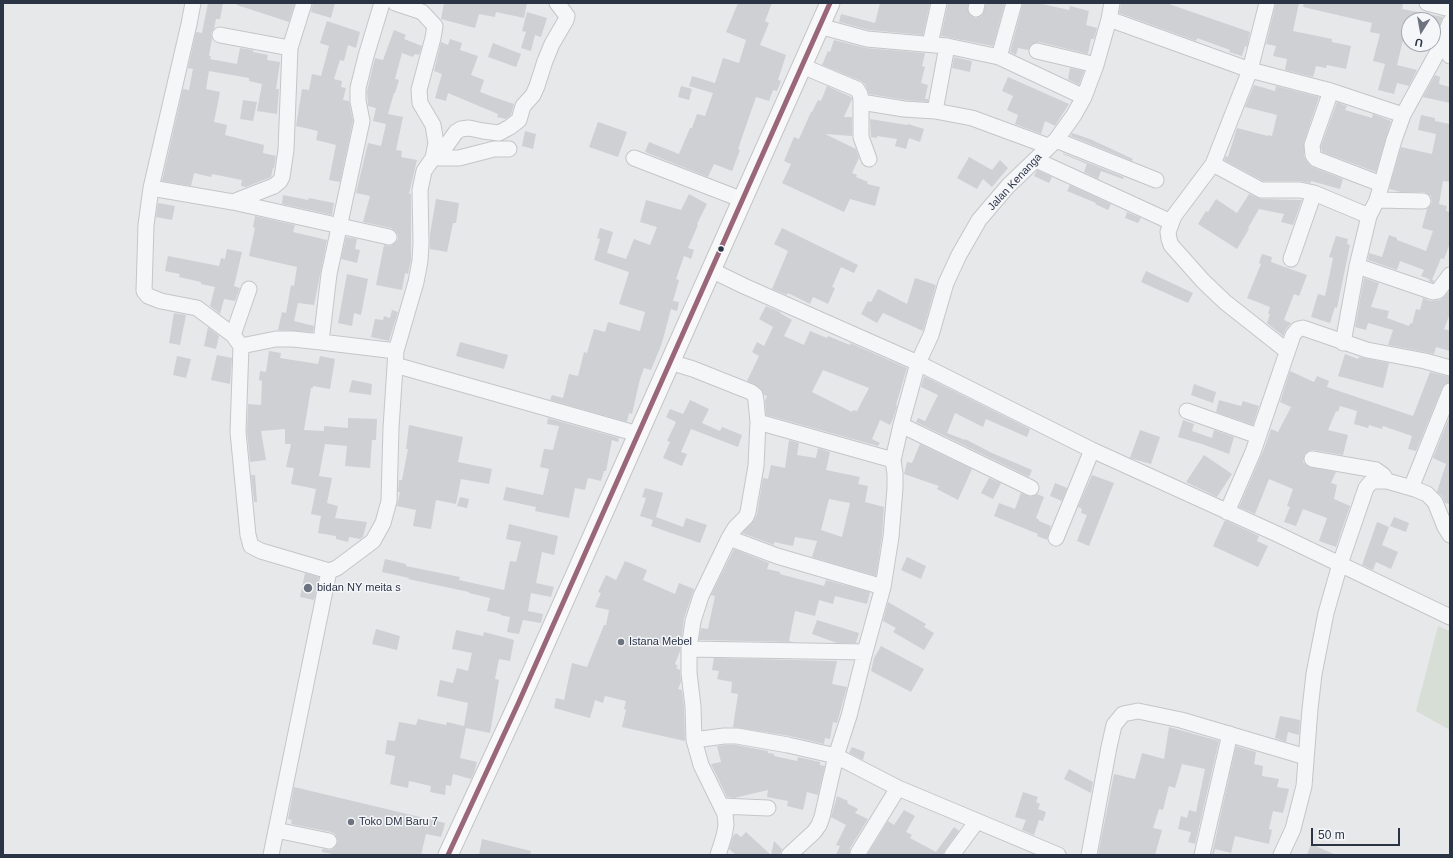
<!DOCTYPE html>
<html>
<head>
<meta charset="utf-8">
<style>
	body { margin:0 }
	#map { position:relative; width:1453px; height:858px; overflow:hidden; background:#e6e8ea; font-family:Arial,sans-serif }
	canvas { display:block }
	.frame { position:absolute; inset:0; border:4px solid #2b3445; pointer-events:none }
	.north { position:absolute; left:1401px; top:12px; width:40px; height:40px; box-sizing:border-box; background:#f4f6f9; border:1px solid #a4a8b1; border-radius:50%; rotate:191deg; font-size:11px; font-weight:700; line-height:16px; text-align:center; color:#2b3445 }
	.north::after { content:''; display:block; margin:auto; width:14px; height:18px; background:#6c737f; clip-path:polygon(50% 0,100% 100%,50% 72%,0 100%) }
	.scale { position:absolute; left:1311px; top:828px; width:89px; height:18px; box-sizing:border-box; border:2px solid #2b3445; border-top:0; padding-left:5px; font-size:12px; line-height:14px; white-space:nowrap; color:#2b3445; -webkit-text-stroke:3px #f4f6f9; paint-order:stroke }
</style>
</head>
<body>
<div id="map">
<canvas width="1453" height="858"></canvas>
<div class="frame"></div>
<div class="north">U</div>
<div class="scale">50 m</div>
</div>
<script>
const g = document.querySelector('canvas').getContext('2d');
g.lineJoin = 'round';
function fillPath(path, color) { g.fillStyle = color; g.fill(path, 'evenodd'); }
const poly = rows => new Path2D(rows.map(r => 'M' + r).join(''));
function trace(path, color, width, dash) { g.strokeStyle = color; g.lineWidth = width; g.lineCap = dash ? 'butt' : 'round'; g.setLineDash(dash || []); g.stroke(path); }
function write(font, color, halo, rows, align = 'center') {
  g.font = font + ' Arial,sans-serif'; g.lineWidth = 3; g.setLineDash([]); g.textBaseline = 'middle'; g.strokeStyle = halo; g.fillStyle = color; for (const [text, x, y, turn = 0] of rows) {
    g.save(); g.translate(x, y); g.rotate((+turn || 0) * Math.PI / 180); g.textAlign = isNaN(turn) ? turn : align; if (halo) g.strokeText(text, 0, 0); g.fillText(text, 0, 0); g.restore();
  }
}
fillPath(poly([
	[1438,626,1450,631,1450,730,1416,711]
]), '#d6ded6');
fillPath(poly([
	[208,3,223,3,220,19,216,19,214,29,211,33,212,39,209,56,211,56,210,59,237,64,240,48,253,50,253,52,268,55,267,60,280,62,276,89,279,89,277,114,257,111,262,84,249,81,249,78,209,71,206,89,220,92,214,122,227,125,225,135,264,145,263,153,276,156,274,168,273,168,271,177,246,187,241,186,242,180,212,174,211,177,194,173,191,186,162,181,183,89,189,90,193,69,188,68,196,32,202,33],
	[237,3,295,3,289,22,237,5],
	[313,3,335,3,331,18,311,12],
	[444,3,527,3,524,18,496,12,495,17,479,14,475,28,441,19],
	[738,3,772,3,765,21,769,23,760,45,786,55,778,80,781,81,777,91,773,90,769,101,756,97,738,149,740,150,732,171,714,164,708,177,645,152,649,142,679,154,690,128,692,128,697,114,705,116,713,93,689,86,692,76,715,83,723,58,739,63,746,40,726,32],
	[880,3,930,3,923,35,869,30,839,22,841,14,875,23],
	[948,3,968,3,968,12,971,16,975,18,980,17,983,14,986,3,1005,3,993,46,941,36],
	[1023,3,1038,3,1069,10,1070,6,1089,11,1086,25,1097,28,1094,39,1091,39,1088,54,1039,42,1031,45,1028,50,1018,48,1016,55,1010,52],
	[1121,3,1166,3,1250,32,1247,47,1245,46,1242,56,1229,52,1230,50,1197,38,1196,41,1119,13],
	[1276,3,1299,3,1293,31,1332,39,1332,42,1351,46,1346,69,1327,65,1326,68,1316,66,1313,77,1285,70,1287,59,1273,56,1276,46,1266,44],
	[1304,3,1397,3,1403,4,1402,9,1443,17,1433,42,1433,20,1409,20,1409,41,1403,40,1397,65,1417,70,1409,86,1397,83,1394,94,1378,90,1385,64,1373,61,1380,34,1370,32,1372,23,1303,7],
	[527,12,547,18,541,37,535,35,531,51,521,48,526,32,522,31],
	[327,21,360,32,356,48,348,45,344,61,340,60,334,79,342,81,341,87,346,88,343,100,349,101,353,121,340,182,329,180,336,145,316,140,318,131,296,126,302,89,309,90,312,74,321,76,329,46,320,43],
	[394,30,406,35,404,39,422,46,419,55,415,54,413,57,402,53,395,79,399,80,395,93,394,93,388,114,403,117,396,150,402,151,401,157,417,160,409,194,411,194,411,260,408,274,405,273,402,290,376,285,384,245,391,246,395,243,398,239,398,235,395,231,391,228,363,222,370,196,356,193,368,143,381,146,386,124,373,121,376,108,368,106,367,91,375,58,383,60],
	[450,39,462,43,460,50,478,56,471,75,484,80,480,92,496,98,514,104,511,115,506,119,497,117,498,114,448,93,446,101,435,98,442,74,434,71,441,42,448,45],
	[834,40,866,48,925,53,922,66,925,67,921,83,928,85,925,99,928,99,928,102,905,100,869,94,865,84,861,81,822,65,828,51,830,52],
	[493,43,521,54,516,67,488,57],
	[954,57,972,61,970,72,952,68],
	[1070,68,1084,71,1079,85,1068,79],
	[1435,75,1440,77,1439,84,1450,87,1450,103,1423,97],
	[1008,77,1069,104,1055,126,1045,121,1041,134,1015,124,1018,115,1007,110,1013,96,1002,91],
	[1254,85,1275,91,1276,86,1319,97,1304,142,1304,156,1306,160,1312,167,1343,179,1340,189,1311,181,1311,183,1300,181,1263,181,1224,160,1226,156,1228,157,1237,128,1268,136,1268,135,1272,136,1277,115,1245,107],
	[681,86,692,89,689,100,678,97],
	[827,86,851,97,852,99,844,117,852,117,852,136,825,134,856,149,859,158,852,173,857,175,856,177,868,182,867,184,880,187,875,206,850,199,844,212,782,183,791,164,784,161,794,137,799,139,811,112,812,112,818,100,821,101],
	[243,100,257,102,253,121,240,119],
	[1337,102,1347,106,1345,110,1372,118,1373,114,1391,121,1376,172,1322,152,1321,146],
	[1421,115,1435,118,1435,121,1450,124,1450,182,1443,181,1439,204,1447,206,1446,211,1450,212,1450,243,1444,259,1441,258,1432,280,1435,281,1433,283,1429,281,1429,279,1432,280,1421,276,1424,270,1400,261,1397,270,1368,260,1369,253,1382,257,1389,235,1397,238,1397,240,1426,251,1433,231,1422,228,1427,209,1430,206,1432,202,1431,196,1424,192,1401,192,1389,189,1401,147,1432,154,1436,134,1418,130],
	[870,119,907,125,908,124,924,129,920,142,909,138,906,149,895,146,897,139,877,136,877,138,871,137],
	[598,122,627,132,618,157,589,147],
	[525,131,536,134,533,149,522,146],
	[1072,133,1090,139,1133,159,1132,161,1071,136],
	[1063,153,1124,177,1123,179,1101,171,1098,179,1084,172,1087,164,1063,154],
	[969,157,992,170,1000,160,1008,168,992,187,983,179,977,189,957,178],
	[1037,170,1052,177,1049,183,1034,176],
	[1070,185,1111,204,1108,210,1095,204,1096,203,1067,191],
	[689,194,707,204,697,224,698,225,688,248,694,250,691,259,684,256,676,279,679,280,673,301,679,302,677,311,671,309,662,343,651,370,644,368,640,379,632,414,629,413,627,422,550,400,552,395,563,398,569,374,578,376,584,352,587,353,594,329,605,332,608,322,640,331,645,312,619,304,629,272,594,260,600,239,597,238,600,228,613,232,607,253,626,259,634,239,650,245,657,227,640,222,646,200,681,210],
	[1249,194,1261,199,1302,200,1293,225,1281,222,1284,214,1259,209,1248,228,1249,229,1237,249,1198,224,1206,211,1208,212,1216,199,1237,213],
	[283,195,308,200,309,198,334,203,332,215,282,204],
	[436,199,459,203,456,223,453,223,447,252,430,249,430,234],
	[158,203,175,206,172,220,156,217],
	[1127,212,1141,218,1138,223,1125,218],
	[255,216,295,225,293,232,327,240,314,305,298,303,294,321,314,326,313,332,278,330,282,312,286,313,291,285,294,286,297,267,249,256,255,228,253,227],
	[782,228,858,265,854,273,841,267,832,287,835,288,828,304,813,297,810,304,788,293,787,295,772,289,788,251,774,244],
	[1336,236,1348,239,1347,244,1350,245,1337,308,1335,307,1330,323,1311,317,1318,294,1325,296,1327,287,1333,258,1329,257],
	[346,237,357,239,355,249,360,250,357,263,341,259],
	[227,249,242,252,234,286,240,288,235,301,224,299,220,314,210,306,215,287,201,284,201,282,179,277,180,274,165,271,168,256,219,266,221,258,225,259],
	[1262,254,1272,257,1271,262,1307,275,1299,296,1294,294,1284,320,1291,323,1286,329,1283,336,1267,323,1270,314,1268,314,1270,307,1247,298,1261,264,1259,263],
	[1146,271,1193,293,1188,303,1141,282],
	[347,274,368,279,361,315,354,313,352,326,338,323],
	[915,278,936,285,923,331,883,313,877,323,861,314,868,301,871,302,878,289,907,304],
	[1364,278,1379,283,1371,307,1389,311,1387,318,1409,326,1410,323,1412,324,1416,309,1420,310,1423,298,1430,301,1440,300,1445,296,1450,290,1450,313,1444,329,1450,331,1450,351,1436,347,1434,354,1388,345,1393,330,1368,323,1366,330,1355,327],
	[766,306,780,312,780,313,792,320,784,336,804,345,810,331,827,338,828,336,850,345,850,343,907,368,896,405,897,406,893,419,890,425,880,420,872,439,880,443,878,446,766,415,765,401,767,396,764,395,760,388,747,381,759,356,752,352,757,342,764,346,773,327,759,319],
	[823,370,869,388,857,411,853,410,852,412,812,392],
	[392,310,398,312,389,341,371,337,375,319,383,320,384,316,390,318],
	[174,313,186,315,180,345,169,343],
	[208,327,219,336,216,349,204,346],
	[460,342,508,355,504,369,456,356],
	[269,351,281,353,280,358,318,364,320,356,335,359,330,389,313,386,313,388,311,388,304,430,324,431,324,426,348,428,348,418,377,419,376,440,372,440,370,468,345,466,347,446,325,444,319,476,332,478,327,503,338,506,335,518,367,522,363,537,360,539,349,537,348,542,336,539,336,536,318,533,321,516,311,514,316,489,291,484,294,468,286,467,291,444,285,444,285,429,261,431,266,460,250,462,247,432,248,404,261,405,262,381,259,380,260,371,266,372],
	[1345,354,1358,359,1359,357,1389,363,1383,388,1338,376],
	[217,355,232,358,230,384,211,380],
	[177,356,191,359,186,378,173,375],
	[1290,371,1314,382,1317,376,1329,381,1327,387,1413,416,1430,372,1450,377,1450,382,1445,384,1442,388,1416,451,1408,449,1412,436,1383,426,1382,429,1369,425,1368,428,1354,424,1357,411,1340,406,1338,412,1336,411,1328,430,1348,435,1343,455,1313,450,1309,451,1305,454,1303,462,1307,466,1336,472,1331,483,1337,485,1334,499,1350,506,1336,547,1319,541,1327,518,1303,509,1296,526,1284,522,1290,507,1287,506,1293,489,1269,479,1255,514,1239,507,1264,449,1271,429,1278,432,1291,407,1280,402],
	[924,376,1030,429,1027,437,986,419,983,427,955,413,947,433,965,440,965,439,992,453,1032,470,1029,477,916,422,918,418,925,421,938,395,921,387],
	[352,380,372,384,371,395,349,392],
	[1194,384,1216,392,1213,403,1191,395],
	[690,400,709,409,702,423,720,431,722,427,742,435,738,447,691,429,681,452,687,454,682,466,663,458,670,442,667,441,676,422,666,417,670,409,683,414],
	[1219,400,1241,406,1243,401,1259,406,1253,425,1216,412],
	[1450,415,1450,504,1445,503,1442,496,1437,492,1446,464,1433,458],
	[548,418,619,438,618,442,612,440,606,471,604,471,601,481,588,478,585,490,575,488,569,518,535,511,536,507,503,500,506,487,543,495,549,469,540,467,544,449,553,450,559,426,547,424],
	[1183,420,1194,424,1192,431,1212,438,1214,430,1234,437,1229,454,1202,444,1178,437],
	[409,425,463,437,458,462,492,469,489,484,461,479,456,504,436,500,431,529,413,526,416,510,397,506,400,492,398,492,399,480,402,480,408,449,406,449],
	[1140,430,1160,437,1151,464,1130,458],
	[789,440,799,443,797,455,816,458,818,448,830,452,826,470,860,477,858,484,868,486,865,502,884,507,882,536,876,576,812,557,817,541,795,537,793,546,774,542,774,545,742,533,754,520,757,514,763,478,768,479,771,465,785,468],
	[829,499,850,503,842,537,821,530],
	[920,444,972,469,958,500,937,489,939,486,904,474,907,462,912,463],
	[1204,455,1232,474,1217,497,1186,482],
	[251,475,255,475,257,502,254,502],
	[1092,475,1114,483,1089,546,1077,541,1087,515,1081,513,1082,509,1078,507],
	[989,478,1001,483,993,499,981,493],
	[1055,483,1067,488,1062,501,1050,496],
	[645,488,663,493,656,517,683,527,686,518,707,525,700,543,651,526,653,520,640,516,646,498,642,497],
	[1021,493,1031,497,1037,494,1044,497,1036,518,1039,520,1039,521,1051,526,1047,540,1037,536,1038,534,994,516,999,503,1015,509],
	[460,497,469,499,467,508,457,506],
	[1394,517,1409,523,1406,532,1390,526],
	[1225,520,1259,536,1257,541,1268,546,1258,567,1213,546],
	[1377,522,1389,527,1382,545,1398,552,1391,569,1376,562,1373,570,1362,565],
	[509,524,558,536,554,555,542,552,536,583,554,587,551,597,531,593,528,611,543,614,541,623,523,620,519,634,507,632,510,617,500,615,501,614,487,611,490,598,469,593,469,592,408,579,409,578,382,572,385,559,406,564,406,566,460,577,459,580,504,590,510,561,516,562,521,542,506,539],
	[734,549,769,563,767,569,780,572,780,574,824,586,826,580,870,592,867,604,835,596,833,604,819,600,815,616,795,611,789,641,794,642,699,640,701,628,708,629,715,596,711,595],
	[907,557,926,566,921,579,901,570],
	[625,561,647,570,643,580,675,594,679,583,694,589,684,618,680,651,675,664,678,666,676,668,680,670,681,682,678,689,682,690,684,707,685,741,622,727,626,710,624,709,626,701,605,696,603,703,595,700,590,718,554,708,556,698,564,700,572,663,587,667,604,625,606,625,609,610,595,607,601,593,598,592,606,575,616,580],
	[305,573,319,577,314,600,300,597],
	[888,602,926,624,924,627,934,633,924,650,893,632,896,628,883,621],
	[817,620,859,633,856,643,837,643,812,634],
	[376,629,400,636,397,650,372,644],
	[456,630,483,636,484,632,514,640,510,661,499,659,495,679,499,680,490,733,466,728,460,758,477,762,474,773,471,779,453,774,451,786,446,785,445,795,430,792,431,786,409,781,408,788,390,784,395,756,385,754,387,740,395,741,399,722,416,725,418,719,446,725,447,722,464,726,468,703,437,696,440,680,453,683,457,668,468,671,472,653,452,649],
	[881,646,924,669,911,692,871,671,874,658],
	[714,658,837,661,832,684,847,687,837,723,833,722,830,739,825,738,824,744,790,736,733,727,738,694,731,693,732,682,717,679,719,671,712,670],
	[1280,716,1300,720,1299,735,1288,732,1286,742,1275,738],
	[1169,727,1219,741,1195,844,1188,842,1191,832,1178,829,1181,816,1187,818,1189,810,1196,812,1205,769,1182,764,1175,788,1169,786,1163,810,1159,809,1153,828,1162,830,1155,855,1098,855,1114,774,1135,779,1142,753,1164,759],
	[725,745,736,745,768,751,768,753,774,754,774,756,797,761,798,757,820,762,820,765,825,766,818,795,807,792,803,810,787,806,788,801,767,797,768,790,734,798,727,797,711,764,721,762,717,746],
	[1236,746,1256,752,1254,764,1263,766,1262,776,1279,779,1277,787,1289,789,1283,813,1273,811,1269,829,1272,830,1269,844,1235,836,1231,853,1215,849,1214,854,1212,854],
	[852,747,865,752,863,760,849,753],
	[1069,769,1093,782,1091,793,1064,779],
	[294,787,445,823,443,831,441,837,426,834,421,855,338,855,322,852,322,849,331,850,335,847,338,842,337,838,335,834,331,832,291,824,292,820,288,819],
	[1023,792,1038,797,1036,802,1040,804,1038,809,1046,812,1043,821,1039,820,1034,835,1022,830,1026,820,1015,817],
	[837,796,848,801,847,803,858,809,855,813,868,819,850,848,849,855,836,855,840,846,836,845,846,825,831,817],
	[904,810,915,816,906,832,912,835,910,838,936,852,954,827,959,831,945,850,943,855,867,855,888,821,894,825],
	[746,832,771,855,736,855,729,849,733,836,736,833,741,837],
	[482,839,531,851,530,855,479,855],
	[774,841,782,849,780,855,771,855],
	[1311,844,1336,855,1307,855]
]), '#ced0d3');
const minor = poly([
	[193,3,189,24,151,188,146,225,144,291,148,296,161,301,197,308,233,335,241,346,238,432,248,535,251,546,261,551,329,571,337,568,373,541,383,523,389,501,391,428,396,351,416,282,420,261,421,243,420,190,424,171,433,158,444,149,456,132,461,129,469,128,483,131,499,133,510,127,519,120,523,106,533,95,537,86,545,61,552,44,566,20,567,16,557,3],
	[382,3,366,56,358,88,358,101,362,121,329,274,321,342,396,351],
	[395,3,422,12,435,26,433,38,419,90,420,103,433,125,436,143,433,158],
	[1267,3,1250,70,1213,164,1174,216,1168,232,1169,239,1171,245,1203,281,1225,302,1287,351],
	[1427,3,1450,9],
	[976,9,977,3],
	[1109,19,1250,70,1331,91,1403,115],
	[819,26,867,39,947,46,999,57,1084,97],
	[220,35,290,48,304,3],
	[930,44,939,3],
	[1442,44,1450,56],
	[1037,51,1096,65],
	[999,57,1014,3],
	[802,66,857,89,860,94,861,100,861,137,869,159],
	[1331,91,1312,145,1313,155,1316,159,1381,184],
	[861,102,904,109,935,111,972,118,1048,146],
	[935,111,947,46],
	[1056,140,1156,180],
	[433,158,459,158,494,149,509,149],
	[634,158,743,200],
	[1036,160,1171,222],
	[1213,164,1261,190,1300,190,1314,193,1369,216],
	[151,188,233,202,389,237],
	[1377,200,1423,201],
	[233,202,274,186,280,181,282,177,286,150,290,48],
	[1291,259,1314,193],
	[1357,266,1433,292,1438,291,1450,275],
	[711,270,744,286,918,363,1092,450,1277,534,1450,617],
	[233,335,249,289],
	[1343,343,1357,266,1369,216,1377,200,1394,140,1403,115,1442,44,1450,22],
	[241,346,276,339,293,339,321,342],
	[670,362,693,369,751,392,755,395,756,401,758,422,756,466,748,512,746,517,735,528,729,538,701,596,693,621,689,649,689,673,693,706,694,740,701,765,725,814,726,825,724,836,718,855],
	[395,365,638,434],
	[1187,411,1258,436],
	[758,422,893,460],
	[901,425,1031,488],
	[1312,459,1376,470,1383,475,1387,481],
	[1411,488,1450,391],
	[1227,512,1253,452,1293,335,1298,329,1303,328,1309,330,1367,350,1425,361,1450,368],
	[729,538,777,556,883,587],
	[1056,538,1092,450],
	[689,649,865,652],
	[694,740,724,736,737,736,788,745,836,756,898,788,1058,855],
	[721,806,768,808],
	[276,830,329,841],
	[858,853,898,788],
	[271,855,329,571],
	[789,855,814,832,819,825,822,817,836,756,849,716,865,652,883,587,891,537,895,488,895,474,893,460,901,425,918,363,931,335,946,283,959,255,979,220,1008,186,1056,140,1074,115,1084,97,1096,65,1109,19,1112,3],
	[952,855,977,821],
	[1089,855,1109,747,1114,725,1123,714,1138,711,1181,720,1306,757],
	[1202,855,1230,734],
	[1281,855,1293,829,1304,786,1310,709,1314,674,1326,613,1340,564,1366,488,1370,483,1374,481,1387,481,1415,489,1427,494,1435,502,1445,527,1450,535]
]);
const major = poly([
	[448,855,518,704,830,3]
]);
trace(minor, '#c4c6c8', 17);
trace(major, '#c2c5c8', 21);
trace(minor, '#f5f6f7', 15);
trace(major, '#f8f8f8', 19);
trace(poly([
	[448,855,518,704,830,3]
]), '#99667a', 5);
for (const [x, y, r, color] of [
	[721,249,3.5,"#2b3445"],
	[308,588,5,"#6c737f"],
	[621,642,4,"#6c737f"],
	[351,822,4,"#6c737f"]
]) { const dot = new Path2D(); dot.arc(x, y, r, 0, 2 * Math.PI); g.fillStyle = color; g.fill(dot); trace(dot, '#f4f6f9', 1.5); }
write('11px', '#2b3445', '#f4f6f9', [
	["Jalan Kenanga",1015,182,-47]
]);
write('11px', '#2b3445', '#f4f6f9', [
	["bidan NY meita s",317,588],
	["Istana Mebel",629,642],
	["Toko DM Baru 7",359,822]
], 'left');
</script>
</body>
</html>
